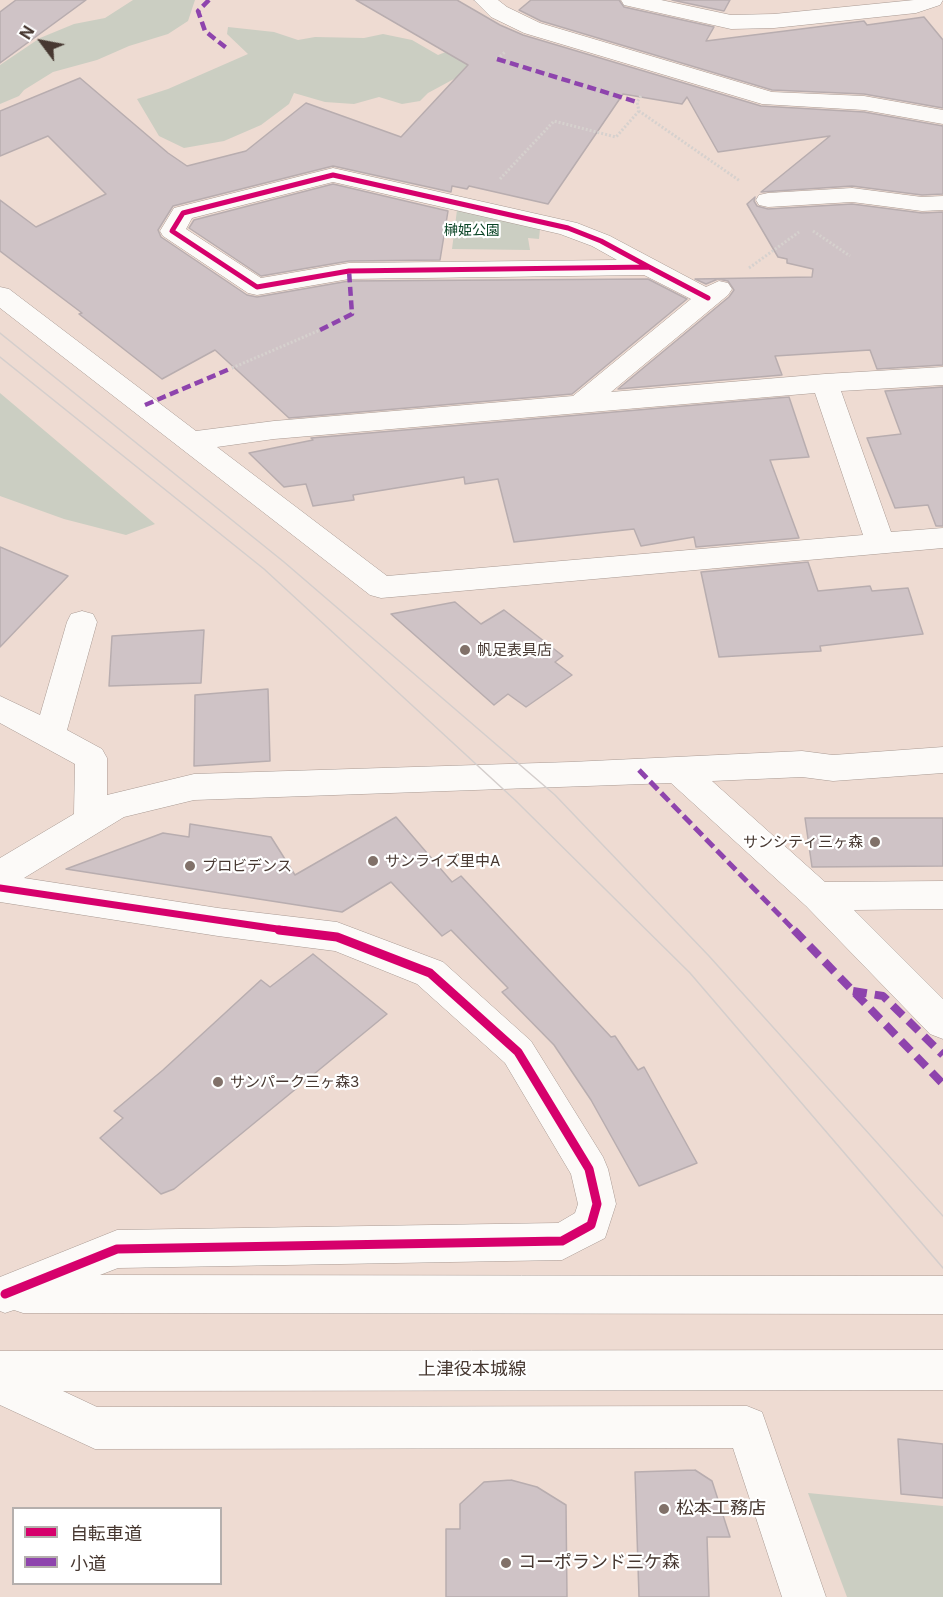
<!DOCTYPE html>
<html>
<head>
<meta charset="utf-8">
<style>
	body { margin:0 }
	#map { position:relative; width:943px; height:1597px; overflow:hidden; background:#eedbd2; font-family:Inter,"Noto Sans JP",sans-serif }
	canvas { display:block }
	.legend { position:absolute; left:12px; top:1507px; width:210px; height:78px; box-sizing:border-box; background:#fff; border:2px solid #b5afad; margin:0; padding:8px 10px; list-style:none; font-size:18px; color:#473831 }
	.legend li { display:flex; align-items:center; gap:12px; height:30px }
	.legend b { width:30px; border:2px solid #b5afad }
	.north { position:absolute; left:12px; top:12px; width:60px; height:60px; -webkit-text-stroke:4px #fff; paint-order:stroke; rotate:302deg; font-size:16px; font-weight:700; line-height:24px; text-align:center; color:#473831 }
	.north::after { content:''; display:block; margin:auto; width:21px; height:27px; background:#473831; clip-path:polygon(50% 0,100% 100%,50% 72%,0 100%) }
</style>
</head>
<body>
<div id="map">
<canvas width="943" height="1597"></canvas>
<ul class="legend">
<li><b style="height:8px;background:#d6006c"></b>自転車道</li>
<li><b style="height:8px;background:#8e44ad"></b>小道</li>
</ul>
<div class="north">N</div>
</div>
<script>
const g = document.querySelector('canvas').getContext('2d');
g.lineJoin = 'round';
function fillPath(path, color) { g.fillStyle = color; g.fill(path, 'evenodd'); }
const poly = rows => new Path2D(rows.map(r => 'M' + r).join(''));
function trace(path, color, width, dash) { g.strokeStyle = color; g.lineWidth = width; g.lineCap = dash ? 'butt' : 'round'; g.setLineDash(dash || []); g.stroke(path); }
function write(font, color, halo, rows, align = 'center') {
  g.font = font + ' Inter,"Noto Sans JP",sans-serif'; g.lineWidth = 4.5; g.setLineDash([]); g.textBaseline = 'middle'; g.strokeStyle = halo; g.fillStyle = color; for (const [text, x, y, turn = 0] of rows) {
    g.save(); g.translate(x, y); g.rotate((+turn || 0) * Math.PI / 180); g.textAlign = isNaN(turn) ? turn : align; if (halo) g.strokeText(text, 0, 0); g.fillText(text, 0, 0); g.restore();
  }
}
fillPath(poly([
	[133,0,195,0,188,21,168,34,129,46,97,60,53,72,24,90,19,96,0,104,0,65,40,38,74,24,105,18],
	[228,27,274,32,298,40,315,37,364,38,383,34,412,40,438,55,456,48,494,44,465,73,428,93,420,101,402,104,379,97,354,104,325,102,294,93,289,104,261,125,224,141,184,148,159,136,137,99,168,89,248,54,227,34],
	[457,210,540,229,539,239,528,238,530,250,452,249],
	[0,393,155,524,126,535,64,519,0,496],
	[808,1493,943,1506,943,1597,847,1597]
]), '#cbcec2');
const building = poly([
	[16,0,86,0,0,63,0,12,16,0],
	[356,0,457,0,500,25,523,35,761,106,864,112,943,126,943,194,922,195,852,186,761,192,830,136,718,152,687,97,682,104,623,94,548,204,469,186,467,189,452,186,451,192,333,166,173,206,158,230,161,237,247,295,257,297,349,281,648,279,687,299,572,394,289,418,215,350,162,379,79,314,82,313,0,251,0,200,36,227,106,194,48,136,0,156,0,111,80,78,168,153,187,166,246,151,306,103,401,137,468,65,356,0],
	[531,0,619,0,624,7,714,27,706,41,864,21,867,25,924,17,943,40,943,108,864,94,772,90,541,21,519,10,531,0],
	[672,0,730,0,724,11,672,0],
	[333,184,448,211,440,260,349,261,261,276,189,228,194,220,333,184],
	[755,197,754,201,757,206,768,209,852,204,922,213,943,212,943,365,877,369,870,350,775,356,782,375,618,389,729,297,734,290,728,281,718,279,706,284,695,279,812,277,813,269,787,263,787,259,778,257,747,204,755,197],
	[943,387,943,526,936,526,928,505,895,508,867,438,901,434,885,391,943,387],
	[789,397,809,457,770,460,799,538,696,547,694,537,641,546,634,529,514,542,498,479,465,484,464,477,353,495,354,500,313,506,306,484,284,487,249,453,313,440,311,438,789,397],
	[0,547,68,576,0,647,0,547],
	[808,562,818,591,870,586,872,591,908,588,923,634,820,646,821,651,719,657,701,572,808,562],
	[455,602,481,624,504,610,563,656,555,662,572,675,526,707,508,694,494,705,391,614,455,602],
	[204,630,201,683,109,686,112,636,204,630],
	[268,689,270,761,194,766,195,695,268,689],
	[396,817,452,882,461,876,611,1037,615,1036,638,1070,644,1067,697,1163,639,1186,591,1100,554,1045,502,992,508,988,451,930,442,936,391,882,342,912,66,869,163,833,189,837,190,824,271,837,295,875,396,817],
	[805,818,943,818,943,866,812,867,805,818],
	[313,954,387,1014,174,1189,161,1194,100,1138,123,1118,114,1111,163,1070,261,980,270,987,313,954],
	[898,1439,943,1444,943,1498,901,1494,898,1439],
	[695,1470,712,1481,730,1537,707,1537,709,1597,639,1597,635,1472,695,1470],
	[511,1480,537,1487,566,1505,567,1597,446,1597,446,1529,460,1529,460,1504,484,1482,511,1480]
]);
fillPath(building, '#cfc3c6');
trace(building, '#b8adaf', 1.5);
const minor = poly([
	[474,0,498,0,507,7,540,23,772,92,864,96,943,110,943,124,864,110,762,104,524,33,491,17,474,0],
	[621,0,661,0,731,15,774,14,914,0,943,0,940,5,916,13,774,28,731,29,624,5,621,0],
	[333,168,577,223,610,236,706,287,719,281,728,283,732,289,728,295,611,392,825,374,943,367,943,385,841,391,891,532,943,528,943,548,381,598,370,595,0,308,0,287,9,289,196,431,274,421,573,396,691,299,644,275,349,279,257,295,248,293,163,236,160,231,174,208,333,168],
	[333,182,560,234,592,246,617,260,349,263,261,278,186,229,192,218,333,182],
	[815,393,863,535,387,576,217,447,274,439,815,393],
	[852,188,922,197,943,196,943,210,922,211,852,202,768,207,759,205,756,200,759,195,768,193,852,188],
	[82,611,93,614,97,622,67,730,102,749,107,758,107,795,194,774,571,762,802,751,833,755,943,747,943,773,833,781,802,777,712,781,825,882,943,881,943,909,854,910,943,999,943,1039,930,1034,806,906,671,783,194,800,124,817,24,878,218,908,337,922,443,962,531,1041,603,1157,608,1169,616,1204,605,1238,562,1260,118,1268,100,1275,943,1276,943,1314,23,1313,14,1310,5,1313,0,1311,0,1277,117,1230,558,1223,575,1213,578,1204,571,1174,505,1063,417,984,335,951,218,936,0,902,0,858,74,814,75,764,0,723,0,696,40,715,67,622,71,614,82,611],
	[943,1350,943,1390,63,1391,97,1407,747,1406,762,1412,826,1597,782,1597,733,1448,95,1449,0,1405,0,1351,943,1350]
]);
trace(minor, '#a99a93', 1);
trace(poly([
	[497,59,505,52],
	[641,96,637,102,639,111,740,181],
	[500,179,554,121,616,137,639,111],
	[813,231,850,256],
	[749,268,799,232],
	[232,368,320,330]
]), '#d6d1ce', 3, [2, 2]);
fillPath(minor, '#fcfaf8');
trace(poly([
	[0,333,284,562,555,795,709,956,943,1216],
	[0,357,264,569,515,800,690,973,943,1268]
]), '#d4cecc', 1.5);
trace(poly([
	[209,0,198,11,205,31,229,50],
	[497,59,637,102],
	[320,330,352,314,349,271],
	[145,405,232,368]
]), '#8e44ad', 4.5, [9, 4.5]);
trace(poly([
	[639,770,795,931]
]), '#8e44ad', 5, [11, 5]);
trace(poly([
	[794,930,943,1084],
	[853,991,883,996,943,1055]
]), '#8e44ad', 8, [14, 8]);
trace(poly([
	[333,175,568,228,601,241,649,267,349,271,257,287,172,231,183,213,333,175],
	[649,267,708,298]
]), '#d6006c', 5);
trace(poly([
	[0,888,291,931]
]), '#d6006c', 7);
trace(poly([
	[5,1294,117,1249,562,1241,591,1225,597,1204,589,1169,518,1052,430,973,337,937,279,930]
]), '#d6006c', 9);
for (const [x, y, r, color] of [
	[465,650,6,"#817169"],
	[875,842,6,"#817169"],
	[373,861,6,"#817169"],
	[190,866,6,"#817169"],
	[218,1082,6,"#817169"],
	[664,1509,6,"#817169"],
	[506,1563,6,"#817169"]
]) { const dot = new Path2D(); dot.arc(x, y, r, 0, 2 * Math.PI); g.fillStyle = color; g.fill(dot); trace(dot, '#fff', 2); }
write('14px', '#094425', '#fff', [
	["榊姫公園",472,231]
]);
write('15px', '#473831', '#fff', [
	["帆足表具店",477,650],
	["サンシティ三ヶ森",863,842,"right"],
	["サンライズ里中A",385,861],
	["プロビデンス",202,866],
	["サンパーク三ヶ森3",230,1082]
], 'left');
write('18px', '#473831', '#fff', [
	["上津役本城線",472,1370]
]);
write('18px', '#473831', '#fff', [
	["松本工務店",676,1509],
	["コーポランド三ケ森",518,1563]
], 'left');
</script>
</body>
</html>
